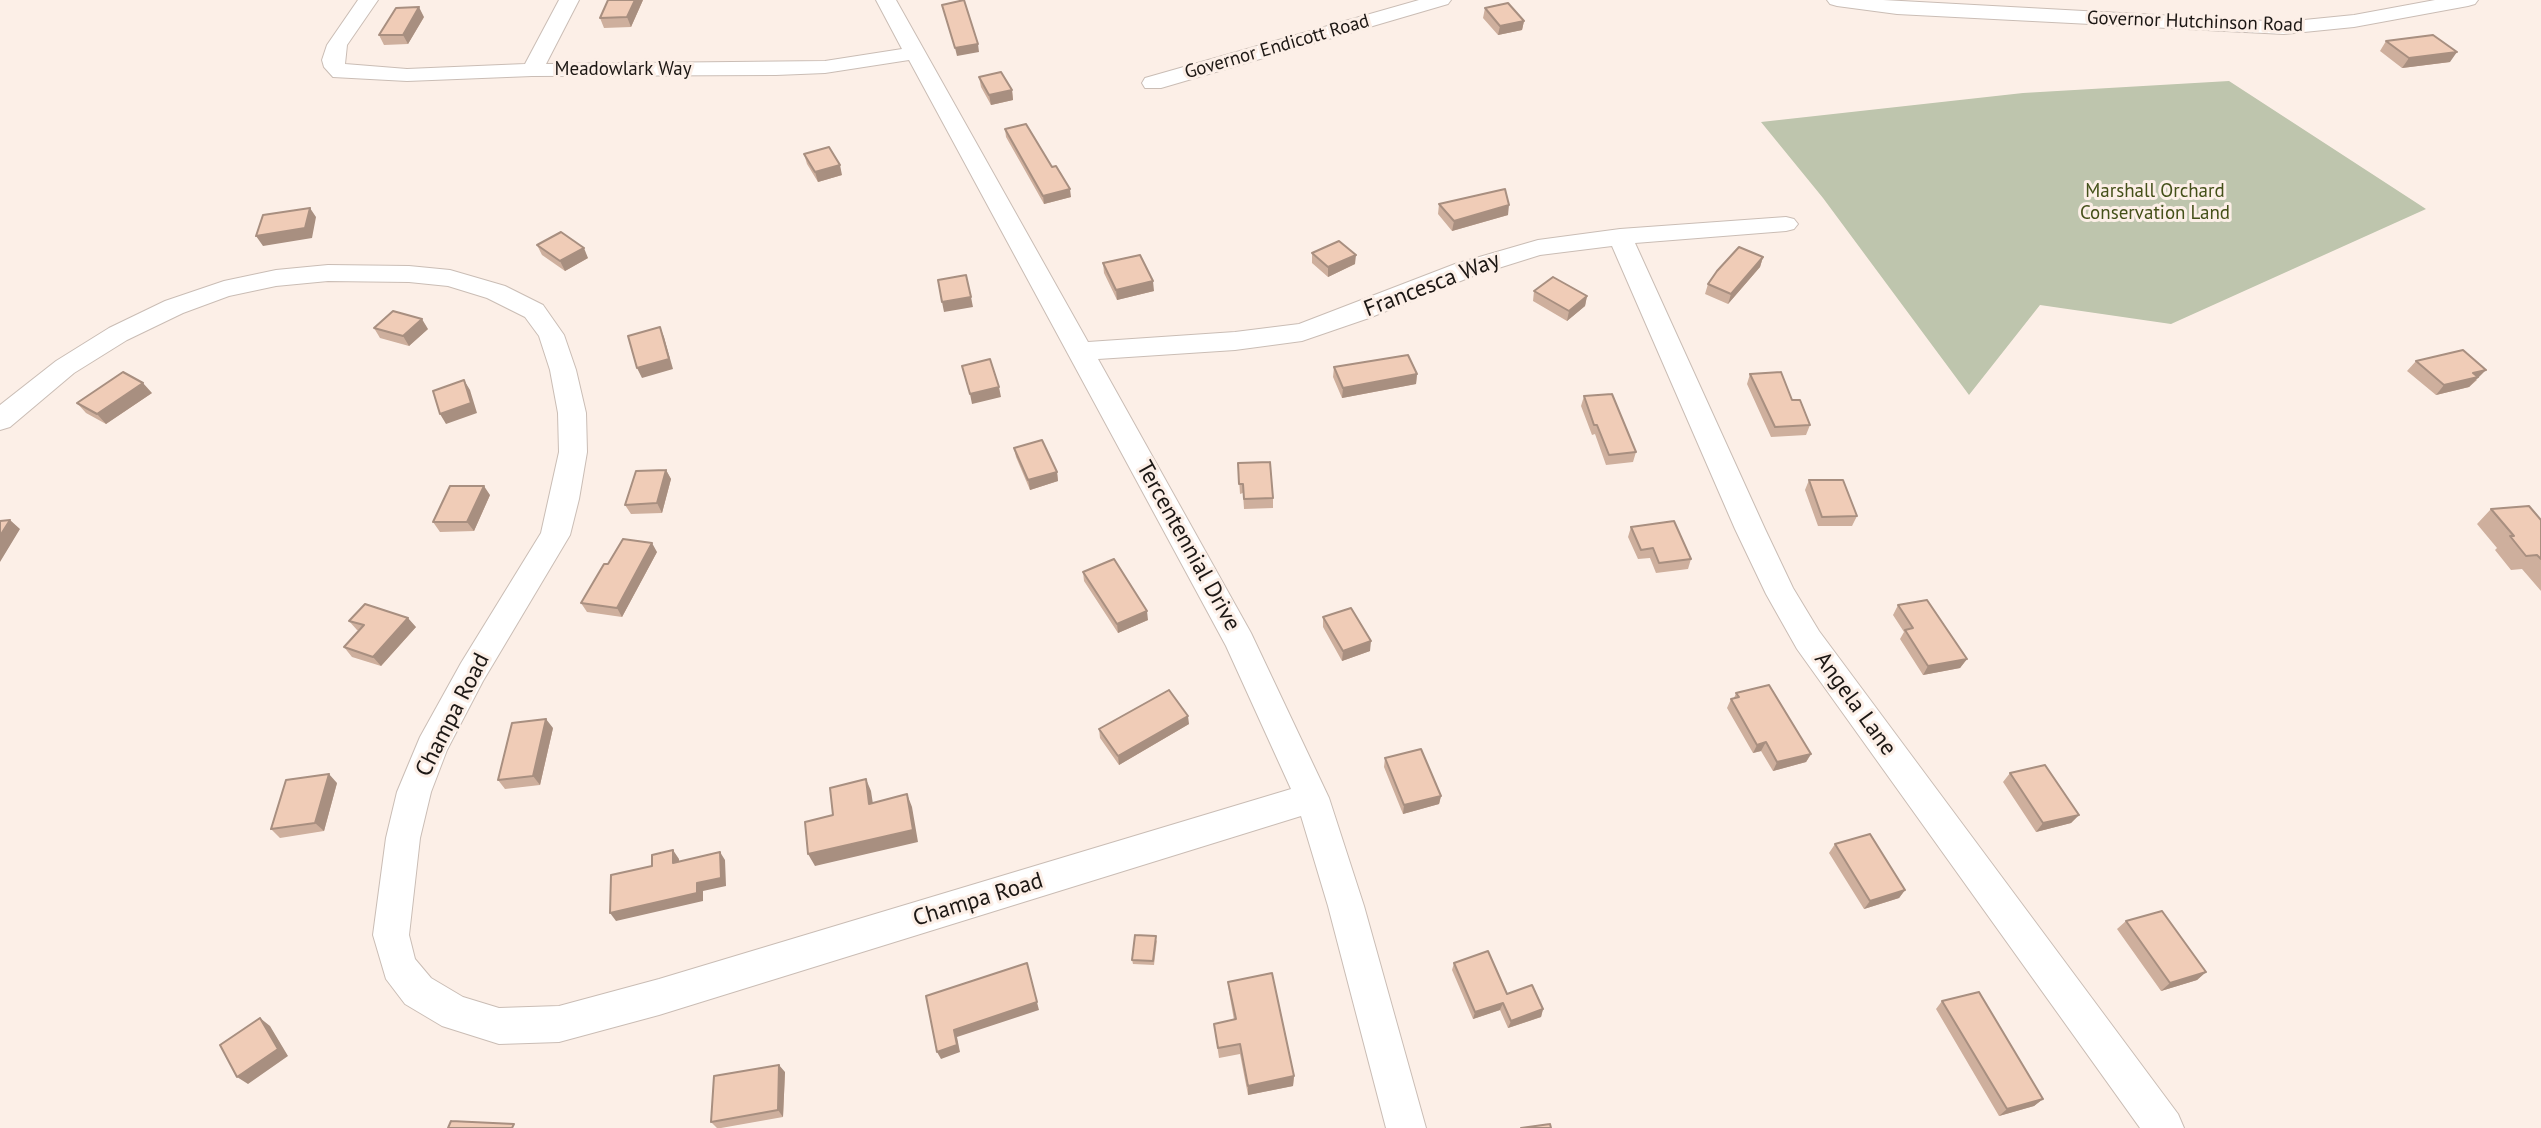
<!DOCTYPE html>
<html>
<head>
<meta charset="utf-8">
<style>
	body { margin:0 }
	canvas { display:block; background:#fcefe7 }
</style>
</head>
<body>
<canvas width="2541" height="1128"></canvas>
<script>
const g = document.querySelector('canvas').getContext('2d');
g.lineJoin = 'round';
function fillPath(path, color) { g.fillStyle = color; g.fill(path, 'evenodd'); }
const poly = rows => new Path2D(rows.map(r => 'M' + r).join(''));
function trace(path, color, width, dash) { g.strokeStyle = color; g.lineWidth = width; g.lineCap = dash ? 'butt' : 'round'; g.setLineDash(dash || []); g.stroke(path); }
function write(font, color, halo, rows, align = 'center') {
  g.font = font + ' "PT Sans",sans-serif'; g.lineWidth = 6; g.setLineDash([]); g.textBaseline = 'middle'; g.strokeStyle = halo; g.fillStyle = color; for (const [text, x, y, turn = 0] of rows) {
    g.save(); g.translate(x, y); g.rotate((+turn || 0) * Math.PI / 180); g.textAlign = isNaN(turn) ? turn : align; if (halo) g.strokeText(text, 0, 0); g.fillText(text, 0, 0); g.restore();
  }
}
fillPath(poly([
	[2229,81,2426,209,2171,324,2040,305,1969,395,1823,198,1761,122,2023,93]
]), '#bec5ad');
const street = poly([
	[358,0,378,0,347,45,345,64,407,69,525,64,559,0,579,0,546,64,825,61,902,49,876,0,896,0,1088,342,1235,332,1299,324,1455,264,1538,240,1620,229,1786,217,1794,219,1798,224,1794,229,1786,231,1635,243,1765,529,1793,588,1819,631,2178,1114,2184,1128,2140,1128,1797,649,1766,594,1735,529,1612,246,1540,255,1473,276,1369,318,1302,341,1235,350,1098,359,1251,633,1329,798,1364,906,1426,1128,1386,1128,1328,906,1301,816,659,1015,559,1042,499,1044,442,1026,405,1004,386,979,373,935,386,838,397,792,420,737,461,663,541,533,559,452,558,413,550,370,539,336,525,317,487,298,448,286,409,282,328,281,276,286,229,296,183,313,127,340,74,373,10,427,0,430,0,405,56,361,109,328,165,301,224,281,276,270,328,265,409,266,450,270,505,286,543,305,564,335,576,370,586,413,587,452,579,499,570,535,483,681,447,750,431,792,420,838,409,935,415,959,431,978,463,997,499,1008,559,1006,659,979,1291,789,1226,646,909,60,825,73,776,75,532,76,407,81,333,77,324,67,322,60,327,45,358,0],
	[1419,0,1451,0,1448,4,1161,88,1145,88,1142,83,1145,78,1419,0],
	[1827,0,1883,0,2284,22,2354,15,2435,0,2478,0,2475,4,2468,6,2354,27,2284,34,1897,14,1837,6,1830,4,1827,0]
]);
trace(street, '#cabdb5', 2);
fillPath(street, '#fff');
fillPath(poly([
	[643,0,631,27,604,28,600,18],
	[1485,8,1524,21,1522,30,1498,35,1483,18],
	[424,17,408,44,384,45,379,35],
	[2386,41,2450,62,2402,68,2380,51],
	[979,77,1012,90,1013,100,991,105,981,87],
	[1005,129,1071,197,1044,204,1006,137],
	[804,154,842,175,818,182,807,164],
	[1439,204,1508,215,1452,231,1438,214],
	[537,245,588,258,565,271,542,255],
	[1312,253,1355,264,1328,277,1312,263],
	[1763,257,1760,267,1728,304,1705,294,1708,284],
	[1103,263,1154,291,1117,300,1104,273],
	[1534,291,1587,296,1585,306,1567,321,1533,301],
	[374,328,428,329,409,346,380,338],
	[2416,361,2477,380,2469,387,2436,395,2407,371],
	[1334,367,1417,374,1416,384,1342,398,1333,377],
	[1750,374,1792,400,1810,425,1806,435,1771,437,1747,384],
	[152,393,106,424,86,413,77,403],
	[1584,396,1636,452,1633,462,1606,465,1595,434,1592,435,1581,406],
	[1014,448,1057,472,1058,481,1030,490,1016,457],
	[1238,463,1273,498,1273,508,1244,509,1243,493,1240,494],
	[666,470,671,479,662,513,631,514,625,505],
	[1809,480,1857,516,1852,526,1818,526,1805,490],
	[490,495,474,531,440,532,433,522],
	[2491,509,2541,520,2541,591,2522,569,2511,570,2495,550,2497,548,2477,524],
	[1631,527,1691,559,1688,569,1656,573,1650,558,1638,559,1628,537],
	[657,552,622,617,587,612,581,603,608,564],
	[1083,572,1148,620,1118,633,1084,581],
	[1898,605,1967,659,1960,668,1923,675,1900,639,1904,632,1893,615],
	[1323,617,1370,651,1342,661,1323,627],
	[349,621,416,627,381,666,352,657,344,647,359,631,357,630],
	[1736,693,1811,754,1806,762,1773,771,1761,751,1753,753,1727,708,1731,699,1734,698],
	[1189,724,1119,765,1100,738,1099,729],
	[553,728,540,785,505,789,498,780],
	[1385,758,1441,796,1439,804,1403,814,1384,767],
	[2010,773,2079,815,2071,823,2036,832,2003,782],
	[337,783,324,831,280,838,271,829],
	[1835,844,1905,890,1899,898,1864,909,1829,853],
	[2126,921,2206,972,2197,980,2161,991,2117,929],
	[1157,940,1154,965,1133,964,1132,960],
	[1454,963,1507,994,1543,1009,1541,1017,1508,1028,1500,1010,1473,1019,1452,970],
	[1228,982,1294,1076,1293,1086,1248,1095,1240,1054,1219,1058,1214,1024,1234,1020,1229,992],
	[1942,1001,2043,1099,2034,1106,1999,1116,1936,1009],
	[785,1072,783,1117,721,1128,717,1128,711,1122]
]), '#ceaf9d');
fillPath(poly([
	[635,0,643,0,631,27,627,17],
	[419,7,424,17,408,44,403,35],
	[1524,21,1522,30,1498,35,1500,26],
	[978,44,979,52,957,56,955,48],
	[2457,52,2450,62,2402,68,2409,58],
	[1012,90,1013,100,991,105,989,95],
	[840,165,842,175,818,182,815,172],
	[1070,189,1071,197,1044,204,1043,196],
	[1509,205,1508,215,1452,231,1454,221],
	[310,208,316,217,312,238,263,246,256,236],
	[584,248,588,258,565,271,560,261],
	[1356,255,1355,264,1328,277,1328,267],
	[1763,257,1760,267,1728,304,1731,294],
	[1153,281,1154,291,1117,300,1116,290],
	[1587,296,1585,306,1567,321,1569,311],
	[971,297,973,307,944,312,942,302],
	[422,319,428,329,409,346,403,336],
	[660,327,664,337,673,369,642,378,637,368],
	[2486,370,2469,387,2436,395,2444,385,2473,373],
	[1417,374,1416,384,1342,398,1343,388],
	[464,380,470,390,477,413,446,424,440,414],
	[143,383,152,393,106,424,97,414],
	[999,387,1001,397,972,404,970,394],
	[666,470,671,479,662,513,657,503],
	[1057,472,1058,481,1030,490,1028,480],
	[484,486,490,495,474,531,467,522],
	[10,520,20,529,0,562,0,536],
	[652,543,657,552,622,617,617,608],
	[1147,611,1148,620,1118,633,1117,624],
	[408,618,416,627,381,666,373,657],
	[1371,641,1370,651,1342,661,1343,651],
	[1967,659,1960,668,1923,675,1928,666],
	[1188,716,1189,724,1119,765,1118,756],
	[546,719,553,728,540,785,533,776],
	[1766,742,1761,751,1753,753,1757,745],
	[1811,754,1806,762,1773,771,1777,762],
	[329,774,337,783,324,831,315,823],
	[866,779,871,791,875,817,869,804],
	[907,794,912,807,918,842,815,866,808,854],
	[1441,796,1439,804,1403,814,1404,805],
	[2079,815,2071,823,2036,832,2043,823],
	[673,850,679,859,679,871,673,863],
	[720,852,725,860,726,886,703,891,703,901,616,921,610,913,697,883],
	[1905,890,1899,898,1864,909,1870,901],
	[1027,963,1039,1010,957,1037,960,1052,941,1059,937,1052,954,1030],
	[2206,972,2197,980,2161,991,2170,983],
	[1503,1003,1500,1010,1473,1019,1475,1012],
	[1543,1009,1541,1017,1508,1028,1511,1021],
	[260,1018,270,1026,288,1056,248,1084,237,1077],
	[779,1065,785,1072,783,1117,778,1110],
	[1294,1076,1293,1086,1248,1095,1248,1086],
	[2043,1099,2034,1106,1999,1116,2007,1109]
]), '#a88f80');
const building = poly([
	[608,0,635,0,627,17,600,18,608,0],
	[964,0,978,44,955,48,942,5,964,0],
	[1508,3,1524,21,1500,26,1485,8,1508,3],
	[419,7,403,35,379,35,396,8,419,7],
	[2433,35,2457,52,2409,58,2386,41,2433,35],
	[1001,72,1012,90,989,95,979,77,1001,72],
	[1026,124,1052,167,1056,166,1070,189,1043,196,1005,129,1026,124],
	[829,147,840,165,815,172,804,154,829,147],
	[1505,189,1509,205,1454,221,1439,204,1505,189],
	[310,208,305,228,256,236,263,215,310,208],
	[561,232,584,248,560,261,537,245,561,232],
	[1339,241,1356,255,1328,267,1312,253,1339,241],
	[1739,247,1763,257,1731,294,1708,284,1717,271,1739,247],
	[1140,255,1153,281,1116,290,1103,263,1140,255],
	[966,275,971,297,942,302,938,280,966,275],
	[1553,277,1587,296,1569,311,1534,291,1553,277],
	[393,311,422,319,403,336,374,328,393,311],
	[660,327,669,359,637,368,628,336,660,327],
	[2463,350,2486,370,2473,373,2478,377,2444,385,2416,361,2463,350],
	[1408,355,1417,374,1343,388,1334,367,1408,355],
	[990,359,999,387,970,394,962,366,990,359],
	[123,372,143,383,97,414,77,403,123,372],
	[1781,372,1792,400,1800,400,1810,425,1775,427,1750,374,1781,372],
	[464,380,471,403,440,414,433,391,464,380],
	[1612,394,1636,452,1609,455,1597,425,1594,425,1584,396,1612,394],
	[1042,440,1057,472,1028,480,1014,448,1042,440],
	[1270,462,1273,498,1244,499,1243,484,1239,484,1238,463,1270,462],
	[666,470,657,503,625,505,636,471,666,470],
	[1809,480,1843,480,1857,516,1822,517,1809,480],
	[450,486,484,486,467,522,433,522,450,486],
	[2529,506,2541,520,2541,559,2537,555,2526,556,2510,536,2514,536,2491,509,2529,506],
	[10,520,0,536,0,521,10,520],
	[1674,521,1691,559,1659,563,1653,548,1641,550,1631,527,1674,521],
	[623,539,652,543,617,608,581,603,604,564,608,564,623,539],
	[1114,559,1147,611,1117,624,1083,572,1114,559],
	[1927,600,1967,659,1928,666,1905,630,1913,628,1898,605,1927,600],
	[365,604,408,618,373,657,344,647,364,625,349,621,365,604],
	[1351,608,1371,641,1343,651,1323,617,1351,608],
	[1769,685,1811,754,1777,762,1766,742,1757,745,1731,699,1739,697,1736,693,1769,685],
	[1169,690,1188,716,1118,756,1099,729,1169,690],
	[546,719,533,776,498,780,512,723,546,719],
	[1421,749,1441,796,1404,805,1385,758,1421,749],
	[2045,765,2079,815,2043,823,2010,773,2045,765],
	[329,774,315,823,271,829,286,780,329,774],
	[866,779,869,804,907,794,913,830,808,854,805,822,833,815,830,788,866,779],
	[1870,834,1905,890,1870,901,1835,844,1870,834],
	[673,850,673,863,720,852,721,878,697,883,697,893,610,913,611,875,652,866,652,855,673,850],
	[2162,911,2206,972,2170,983,2126,921,2162,911],
	[1135,935,1156,936,1153,961,1132,960,1135,935],
	[1488,951,1507,994,1532,985,1543,1009,1511,1021,1503,1003,1475,1012,1454,963,1488,951],
	[1027,963,1037,1002,954,1030,957,1045,937,1052,926,996,1027,963],
	[1272,973,1294,1076,1248,1086,1240,1044,1218,1048,1214,1024,1236,1019,1228,982,1272,973],
	[1979,992,2043,1099,2007,1109,1942,1001,1979,992],
	[260,1018,278,1049,237,1077,220,1045,260,1018],
	[779,1065,778,1110,711,1122,714,1076,779,1065],
	[451,1121,514,1124,512,1128,448,1128,451,1121],
	[1550,1124,1551,1128,1521,1128,1550,1124]
]);
fillPath(building, '#f0ccb7');
trace(building, '#a88f80', 2);
write('19px', '#1c1714', '#fcefe7', [
	["Governor Hutchinson Road",2195,22,2],
	["Governor Endicott Road",1277,47,-16],
	["Meadowlark Way",623,70]
]);
write('19px', '#445019', '#fcefe7', [
	["Marshall Orchard",2155,192],
	["Conservation Land",2155,214]
]);
write('23px', '#1c1714', '#fcefe7', [
	["Francesca Way",1432,285,-21],
	["Tercentennial Drive",1188,546,61],
	["Angela Lane",1855,704,54],
	["Champa Road",453,715,-63],
	["Champa Road",978,900,-17]
]);
</script>
</body>
</html>
